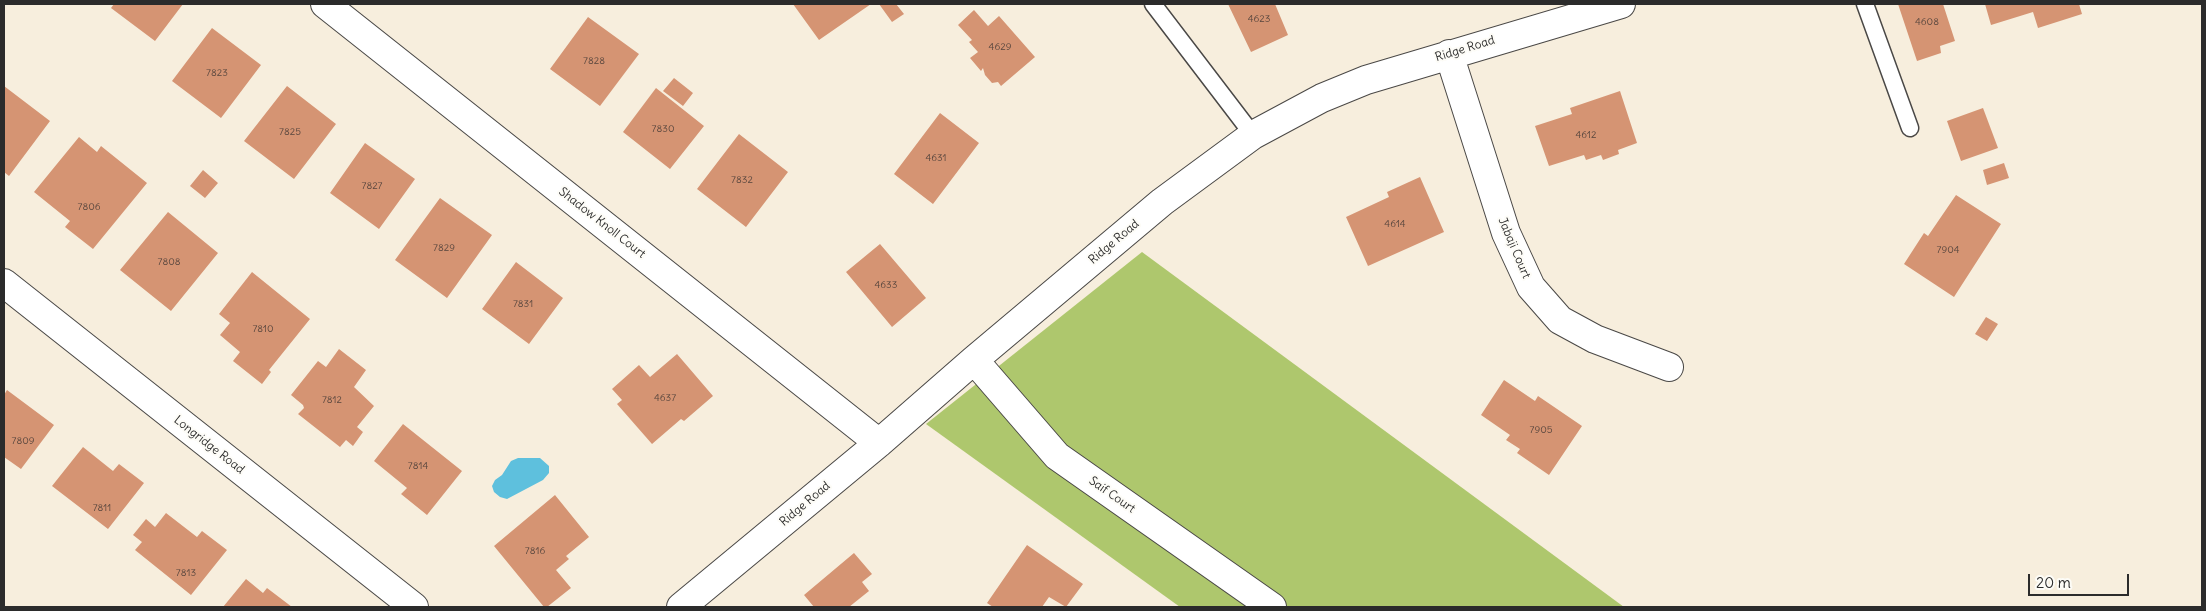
<!DOCTYPE html>
<html>
<head>
<meta charset="utf-8">
<style>
	body { margin:0 }
	#map { position:relative; width:2206px; height:611px; overflow:hidden; background:#f7eedd; font-family:Delius,sans-serif }
	canvas { display:block }
	.frame { position:absolute; inset:0; border:5px solid #2b2b2b; pointer-events:none }
	.scale { position:absolute; left:2028px; top:574px; width:101px; height:22px; box-sizing:border-box; border:2px solid #2b2b2b; border-top:0; padding-left:6px; font-size:15px; line-height:18px; white-space:nowrap; color:#2b2b2b; -webkit-text-stroke:4px #fdfcf7; paint-order:stroke }
</style>
</head>
<body>
<div id="map">
<canvas width="2206" height="611"></canvas>
<div class="frame"></div>
<div class="scale">20 m</div>
</div>
<script>
const g = document.querySelector('canvas').getContext('2d');
g.lineJoin = 'round';
function fillPath(path, color) { g.fillStyle = color; g.fill(path, 'evenodd'); }
const poly = rows => new Path2D(rows.map(r => 'M' + r).join(''));
function trace(path, color, width, dash) { g.strokeStyle = color; g.lineWidth = width; g.lineCap = dash ? 'butt' : 'round'; g.setLineDash(dash || []); g.stroke(path); }
function write(font, color, halo, rows, align = 'center') {
  g.font = font + ' Delius,sans-serif'; g.lineWidth = 4; g.setLineDash([]); g.textBaseline = 'middle'; g.strokeStyle = halo; g.fillStyle = color; for (const [text, x, y, turn = 0] of rows) {
    g.save(); g.translate(x, y); g.rotate((+turn || 0) * Math.PI / 180); g.textAlign = isNaN(turn) ? turn : align; if (halo) g.strokeText(text, 0, 0); g.fillText(text, 0, 0); g.restore();
  }
}
fillPath(poly([
	[1142,252,1624,607,1180,607,926,424]
]), '#aec76d');
fillPath(poly([
	[518,458,540,458,549,466,549,473,543,480,507,499,500,497,494,492,492,486,495,480,502,475,511,461]
]), '#5ec0dd');
fillPath(poly([
	[114,4,183,4,155,41,111,8],
	[793,4,871,4,819,40],
	[879,4,896,4,904,14,892,22],
	[1228,4,1275,4,1288,35,1251,52],
	[1898,4,1943,4,1955,41,1940,46,1941,53,1917,61],
	[1985,4,2079,4,2082,14,2038,28,2033,12,1991,25],
	[974,10,988,26,999,16,1035,57,1001,86,998,82,992,83,985,75,983,68,981,71,970,58,978,52,969,42,972,40,958,25],
	[588,17,639,54,600,106,550,69],
	[212,28,261,65,221,118,172,81],
	[674,78,693,93,683,106,663,91],
	[4,86,50,121,9,176,4,172],
	[287,86,336,124,294,179,244,141],
	[656,88,704,126,670,169,623,132],
	[1620,91,1637,143,1618,150,1619,154,1603,160,1601,155,1586,160,1584,155,1549,166,1535,126,1572,114,1570,108],
	[1983,108,1998,148,1961,161,1947,121],
	[940,113,979,143,933,204,894,174],
	[739,134,788,172,746,227,697,189],
	[79,137,97,152,101,146,147,183,93,249,65,227,70,221,34,192],
	[365,143,415,179,379,229,330,193],
	[2004,163,2009,178,1987,185,1983,170],
	[203,170,218,183,205,198,190,186],
	[1420,177,1444,232,1368,266,1346,217,1389,197,1387,192],
	[1956,195,2001,224,1954,297,1904,264,1924,233,1928,236],
	[440,198,492,235,447,298,395,260],
	[168,212,218,253,171,311,120,270],
	[880,244,926,298,892,327,846,272],
	[516,262,563,298,529,344,482,309],
	[252,272,310,319,269,370,271,372,262,384,233,361,240,352,220,335,230,323,219,314],
	[1986,317,1998,324,1987,341,1975,334],
	[339,349,366,370,354,387,374,406,357,427,363,432,353,446,346,440,340,447,298,414,304,408,303,405,291,395,318,361,326,367],
	[677,354,713,396,684,421,681,419,652,444,617,404,622,400,612,389,639,365,650,377],
	[1504,380,1535,401,1538,396,1582,426,1549,475,1517,453,1520,449,1506,440,1510,435,1481,415],
	[7,390,54,425,21,469,4,457,4,395],
	[403,424,462,471,427,515,401,494,407,488,374,461],
	[83,447,113,471,119,464,144,483,108,529,52,486],
	[555,495,589,537,566,556,569,559,556,570,571,588,547,607,544,607,494,546],
	[166,513,197,537,202,531,227,550,191,595,135,550,142,542,133,535,146,519,155,527],
	[1027,545,1083,584,1066,607,1049,597,1042,607,993,607,987,603],
	[854,553,872,574,862,582,869,591,849,607,814,607,804,595],
	[246,579,263,593,267,588,292,607,223,607]
]), '#d59473');
const lane = poly([
	[1153,4,1253,135],
	[1865,4,1910,128]
]);
const street = poly([
	[325,4,879,443],
	[1449,54,1506,233,1531,287,1560,320,1595,339,1669,367],
	[4,283,414,607],
	[974,360,1057,456,1272,607],
	[681,607,879,443,974,360,1162,202,1253,135,1322,98,1366,80,1621,4]
]);
trace(lane, '#4a4846', 19);
trace(street, '#4a4846', 30);
trace(lane, '#fff', 16);
trace(street, '#fff', 28);
write('10px', '#56453d', null, [
	["4623",1259,19],
	["4608",1927,22],
	["4629",1000,47],
	["7828",594,61],
	["7823",217,73],
	["7830",663,129],
	["7825",290,132],
	["4612",1586,135],
	["4631",936,158],
	["7832",742,180],
	["7827",372,186],
	["7806",89,207],
	["4614",1395,224],
	["7829",444,248],
	["7904",1948,250],
	["7808",169,262],
	["4633",886,285],
	["7831",523,304],
	["7810",263,329],
	["4637",665,398],
	["7812",332,400],
	["7905",1541,430],
	["7809",23,441],
	["7814",418,466],
	["7811",102,508],
	["7816",535,551],
	["7813",186,573]
]);
write('12px', '#2b2b2b', '#fdfcf7', [
	["Ridge Road",1465,49,-17],
	["Shadow Knoll Court",602,223,38],
	["Ridge Road",1114,242,-40],
	["Jabaji Court",1514,248,67],
	["Longridge Road",209,445,38],
	["Saif Court",1112,495,35],
	["Ridge Road",805,504,-40]
]);
</script>
</body>
</html>
